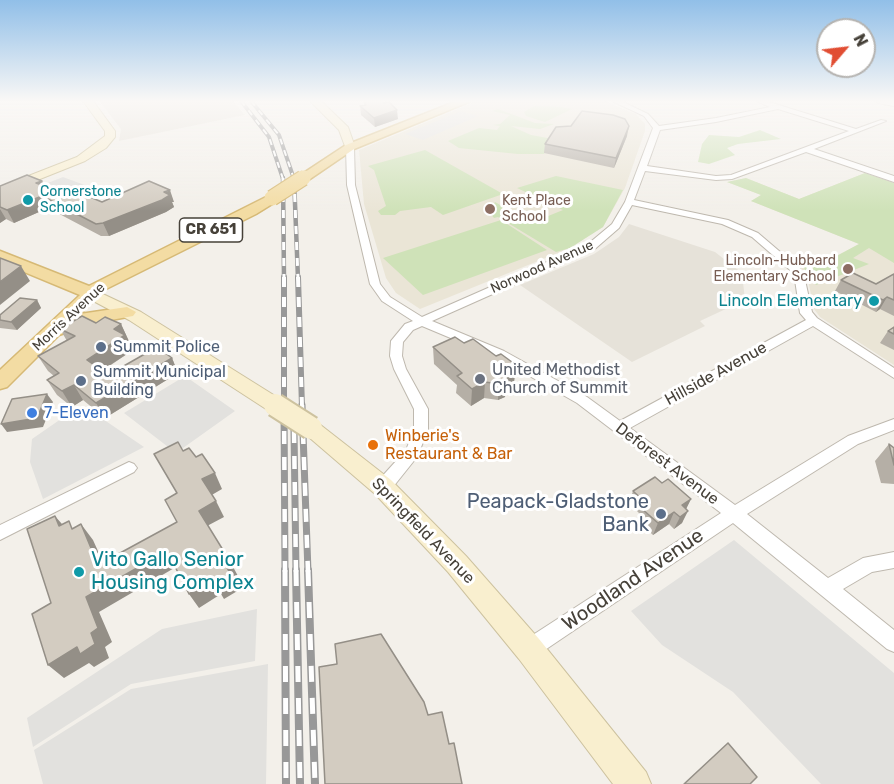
<!DOCTYPE html>
<html>
<head>
<meta charset="utf-8">
<style>
	body { margin:0 }
	#map { position:relative; width:894px; height:784px; overflow:hidden; background:#f3f0ea; font-family:Rubik,sans-serif }
	canvas { display:block }
	.north { position:absolute; left:816px; top:18px; width:60px; height:60px; box-sizing:border-box; background:#fff; border:2px solid #b5b3b0; border-radius:50%; rotate:62deg; font-size:16px; font-weight:700; line-height:24px; text-align:center; color:#464139 }
	.north::after { content:''; display:block; margin:auto; width:21px; height:27px; background:#e14e33; clip-path:polygon(50% 0,100% 100%,50% 72%,0 100%) }
</style>
</head>
<body>
<div id="map">
<canvas width="894" height="784"></canvas>
<div class="north">N</div>
</div>
<script>
const g = document.querySelector('canvas').getContext('2d');
g.lineJoin = 'round';
function fillPath(path, color) { g.fillStyle = color; g.fill(path, 'evenodd'); }
const poly = rows => new Path2D(rows.map(r => 'M' + r).join(''));
function trace(path, color, width, dash) { g.strokeStyle = color; g.lineWidth = width; g.lineCap = dash ? 'butt' : 'round'; g.setLineDash(dash || []); g.stroke(path); }
function write(font, color, halo, rows, align = 'center') {
  g.font = font + ' Rubik,sans-serif'; g.lineWidth = 6; g.setLineDash([]); g.textBaseline = 'middle'; g.strokeStyle = halo; g.fillStyle = color; for (const [text, x, y, turn = 0] of rows) {
    g.save(); g.translate(x, y); g.rotate((+turn || 0) * Math.PI / 180); g.textAlign = isNaN(turn) ? turn : align; if (halo) g.strokeText(text, 0, 0); g.fillText(text, 0, 0); g.restore();
  }
}
fillPath(poly([
	[99,101,233,101,245,115,119,141,121,129],
	[629,224,715,252,742,273,745,300,700,321,705,326,632,362,520,285,594,254,619,237]
]), '#e6e2d9');
fillPath(poly([
	[477,101,604,101,636,114,645,124,645,131,625,188,603,227,570,248,420,309,396,293,386,278,364,204,359,150],
	[865,173,894,183,894,365,820,317,814,309,808,280,799,265,829,260,859,244,751,201,761,195,727,182,746,178,799,199]
]), '#eae5d6');
fillPath(poly([
	[534,106,562,107,572,109,545,122,526,116,524,112],
	[498,109,535,123,554,124,540,129,511,126,531,135,553,139,544,154,518,154,459,148,448,141,479,128,497,130,500,126,493,125,500,124,510,115,492,111],
	[760,130,781,139,738,144,727,148,735,155,709,164,698,162,702,144,709,135,739,137],
	[425,150,503,194,443,215,431,207,400,211,395,215,381,215,378,211,386,206,374,170,368,166],
	[865,173,894,183,894,263,869,248,853,258,869,264,816,285,802,265,829,260,859,244,751,201,761,195,727,182,746,178,799,199],
	[556,176,623,190,603,227,570,248,556,252,498,217,494,218,489,212,495,202,531,223,563,210,517,188],
	[501,220,547,250,423,295,383,258]
]), '#cfe2b8');
fillPath(poly([
	[461,111,478,116,423,140,405,134],
	[63,177,90,187,67,196,40,186],
	[185,376,235,411,176,453,124,413],
	[71,412,94,413,144,447,43,499,30,462,32,439],
	[734,540,894,673,894,784,821,784,733,692,662,645,631,611],
	[257,609,255,661,131,684,33,747,27,718,162,629],
	[268,664,266,784,43,784,34,750,131,689]
]), '#e2e1de');
const street = poly([
	[612,101,621,101,648,114,659,126,716,118,770,107,756,101,766,101,856,129,881,120,886,121,814,149,894,176,894,182,806,152,732,179,716,180,645,171,634,200,728,220,758,233,799,268,805,280,812,312,817,318,894,368,894,378,813,326,630,428,735,505,848,436,894,419,894,430,858,444,747,514,828,578,863,558,894,552,894,568,872,572,843,589,894,630,894,652,887,649,733,523,536,656,529,659,522,656,519,649,522,642,721,513,577,403,496,357,422,326,413,330,403,342,402,356,406,369,428,409,428,430,417,457,389,492,383,493,377,492,375,487,377,482,406,450,414,430,414,409,394,369,390,356,391,341,405,324,413,321,382,301,370,284,347,185,346,147,350,145,354,147,355,185,380,284,390,297,422,317,588,244,612,224,625,202,653,128,644,116,612,101],
	[778,109,849,131,731,175,716,176,647,166,660,130,716,122,778,109],
	[632,205,722,224,752,237,790,270,795,280,800,313,806,320,620,421,587,397,504,351,432,321,596,248,619,228,632,205],
	[875,101,894,101,894,106,878,103,875,101],
	[129,462,134,464,137,468,134,472,0,540,0,525,129,462]
]);
const secondary = poly([
	[83,101,93,101,115,131,115,137,106,148,85,161,0,195,0,187,77,157,105,136,105,131,83,101],
	[310,101,321,101,348,127,355,147,354,149,346,149,339,130,310,101],
	[90,288,141,312,280,399,283,404,280,409,266,409,129,320,84,296,82,293,90,288],
	[311,420,318,423,391,480,466,556,539,639,646,772,651,784,613,784,519,659,448,572,375,494,304,433,301,428,304,423,311,420]
]);
const primary = poly([
	[457,101,471,101,354,149,310,179,300,179,299,176,346,145,457,101],
	[272,194,277,195,277,201,256,214,106,289,80,314,127,307,136,312,133,316,89,324,59,335,7,387,0,389,0,370,80,295,0,262,0,251,89,286,272,194]
]);
trace(street, '#beb8ae', 2);
trace(secondary, '#cdc29f', 2);
trace(primary, '#d6b975', 3);
fillPath(street, '#fff');
fillPath(secondary, '#f9efcf');
fillPath(primary, '#f3dca3');
const railFar4 = poly([
	[241,101,269,137,283,179],
	[251,101,279,135,294,179]
]);
const railFar3 = poly([
	[283,178,284,279],
	[294,178,298,279]
]);
const railFar2 = poly([
	[284,277,284,407],
	[298,277,302,407]
]);
const railFar1 = poly([
	[284,405,285,572],
	[302,405,308,572],
	[294,430,296,572]
]);
const rail = poly([
	[285,570,286,784],
	[296,570,300,784],
	[308,570,315,784]
]);
trace(railFar4, '#989898', 4);
trace(railFar3, '#989898', 4.5);
trace(railFar2, '#989898', 6);
trace(railFar1, '#989898', 7);
trace(rail, '#989898', 8);
trace(railFar4, '#fff', 2, [6]);
trace(railFar3, '#fff', 3, [8]);
trace(railFar2, '#fff', 4, [10]);
trace(railFar1, '#fff', 4.5, [13]);
trace(rail, '#fff', 5, [16]);
const secondaryBridgeFar1 = poly([
	[273,404,277,407]
]);
const secondaryBridge = poly([
	[275,405,311,428]
]);
const primaryBridgeFar1 = poly([
	[300,179,305,176]
]);
const primaryBridge = poly([
	[272,198,303,178]
]);
trace(secondaryBridgeFar1, '#cdc29f', 20, []);
trace(secondaryBridge, '#cdc29f', 26, []);
trace(primaryBridgeFar1, '#d6b975', 13, []);
trace(primaryBridge, '#d6b975', 17, []);
trace(secondaryBridgeFar1, '#f9efcf', 17);
trace(secondaryBridge, '#f9efcf', 22);
trace(primaryBridgeFar1, '#f3dca3', 11);
trace(primaryBridge, '#f3dca3', 15);
fillPath(poly([
	[364,102,384,103,398,119,375,127,361,115,360,106,364,106],
	[627,136,614,168,544,153,545,144],
	[42,181,45,187,73,196,102,202,174,202,172,202,174,207,166,212,109,236,101,236,48,208,14,223,6,219,0,223,0,186],
	[894,274,894,316,880,309,876,312,835,291,841,280,876,284],
	[37,300,41,308,17,330,0,328,0,315],
	[96,323,121,324,133,350,102,371,108,375,172,358,178,373,105,418,83,400,72,407,57,395,47,380,54,376,48,371,38,356,67,341,60,329],
	[894,327,894,350,880,343,888,331],
	[464,343,516,365,514,382,506,386,505,397,498,400,484,398,471,406,456,393,457,385,434,364,433,347],
	[889,444,894,448,894,484,881,483,875,461],
	[662,483,691,499,686,509,682,523,674,529,669,524,653,535,637,520,639,513,629,503,633,491]
]), '#b5afa6');
fillPath(poly([
	[397,110,398,119,375,127,374,118],
	[629,126,627,136,614,168,616,158],
	[42,181,48,192,36,183],
	[170,190,174,202,172,202,174,207,166,212,109,236,103,223],
	[42,196,48,208,14,223,7,210],
	[0,209,6,219,0,223],
	[21,266,30,281,0,305,0,282],
	[887,297,880,309,876,312,883,300],
	[37,300,41,308,17,330,11,322],
	[121,324,133,350,95,375,87,360,114,329],
	[172,358,178,373,105,418,96,403],
	[516,365,514,382,506,386,508,370],
	[507,381,505,397,498,400,499,384],
	[485,382,484,398,471,406,472,389],
	[74,385,83,400,72,407,62,391],
	[47,394,53,402,43,427,7,432,1,424],
	[215,473,222,489,210,496,202,479],
	[691,499,685,511,682,505],
	[216,501,224,517,207,526,199,511],
	[688,511,682,523,674,529,680,517],
	[674,512,669,524,653,535,658,523],
	[55,516,68,531,59,526],
	[81,524,93,540,111,580,98,565],
	[167,551,176,567,99,612,112,642,105,647,109,658,94,667,89,663,64,678,48,665,91,633,86,597],
	[231,563,239,578,234,581,239,590,224,599,221,594,199,608,189,594]
]), '#948f87');
const building = poly([
	[371,101,382,101,384,103,389,102,397,110,374,118,360,106,366,105,364,102,371,101],
	[582,111,613,115,625,119,629,126,616,158,545,144,556,127,571,126,582,111],
	[27,175,42,181,36,183,73,196,85,195,102,202,149,181,170,190,164,192,170,195,162,200,103,223,96,224,42,196,7,210,0,207,0,186,27,175],
	[0,258,21,266,0,282,0,258],
	[853,273,876,284,894,274,894,300,887,297,883,300,841,280,853,273],
	[20,298,37,300,11,322,0,320,0,315,20,298],
	[82,316,96,323,105,317,121,324,114,329,125,335,87,360,108,375,157,347,172,358,96,403,74,385,62,391,47,380,59,373,38,356,75,336,60,329,82,316],
	[894,327,894,334,888,331,894,327],
	[455,337,464,343,473,339,496,356,501,354,516,365,508,370,507,381,499,384,485,382,472,389,457,376,462,373,433,347,455,337],
	[47,394,37,418,1,424,12,399,47,394],
	[178,442,183,451,189,448,196,457,202,454,215,473,202,479,216,501,199,511,231,563,226,566,231,575,215,584,213,579,189,594,167,551,86,597,98,628,91,633,95,644,80,654,77,647,48,665,32,614,51,603,27,529,55,516,59,526,69,521,72,529,81,524,98,565,177,522,165,500,177,493,154,454,178,442],
	[889,444,894,448,894,465,889,444],
	[655,477,662,483,668,479,691,499,682,505,688,511,680,517,674,512,658,523,641,508,647,504,633,491,655,477],
	[381,634,424,702,428,715,442,712,449,744,454,743,462,784,325,784,319,667,337,664,335,644,381,634],
	[728,743,757,777,750,784,684,784,728,743]
]);
fillPath(building, '#d3ccc1');
trace(building, '#948f87', 1.5);
const sky = g.createLinearGradient(0, 0, 0, 211);
sky.addColorStop(0, '#91bfe8');
sky.addColorStop(0.48, '#faf8f6');
sky.addColorStop(1, '#faf8f600');
g.fillStyle = sky;
g.fillRect(0, 0, 894, 211);
for (const [x, y, r, color] of [
	[28,200,6,"#0f9aa8"],
	[490,209,6,"#8d6e63"],
	[848,269,6,"#8d6e63"],
	[874,301,6,"#0f9aa8"],
	[101,347,6,"#5c6f8a"],
	[480,379,6,"#6b7280"],
	[81,381,6,"#5c6f8a"],
	[32,413,6,"#3f7fe0"],
	[373,445,6,"#e8710a"],
	[661,514,6,"#5c6f8a"],
	[79,572,6,"#0f9aa8"]
]) { const dot = new Path2D(); dot.arc(x, y, r, 0, 2 * Math.PI); g.fillStyle = color; g.fill(dot); trace(dot, '#fff', 2); }
write('14px', '#0d838f', '#fff', [
	["Cornerstone",40,192],
	["School",40,208]
], 'left');
write('14px', '#785e54', '#fff', [
	["Kent Place",502,201],
	["School",502,217],
	["Lincoln-Hubbard",836,261,"right"],
	["Elementary School",836,277,"right"]
], 'left');
write('14px', '#464139', '#fff', [
	["Norwood Avenue",542,267,-24],
	["Morris Avenue",69,317,-43]
]);
for (const [x, y, w] of [
	[211,230,63]
]) { const box = new Path2D(); box.roundRect(x - w / 2, y - 12, w, 24, 4.5); g.fillStyle = '#fff'; g.fill(box); trace(box, '#464139', 1.5); }
write('bold 15px', '#464139', null, [
	["CR 651",211,230]
]);
write('16px', '#0d838f', '#fff', [
	["Lincoln Elementary",862,301]
], 'right');
write('16px', '#4e5e75', '#fff', [
	["Summit Police",113,347],
	["Summit Municipal",93,372],
	["Building",93,390]
], 'left');
write('16px', '#5b616d', '#fff', [
	["United Methodist",492,370],
	["Church of Summit",492,388]
], 'left');
write('16px', '#464139', '#fff', [
	["Hillside Avenue",716,374,-29],
	["Deforest Avenue",667,464,37],
	["Springfield Avenue",423,531,46]
]);
write('16px', '#366cbe', '#fff', [
	["7-Eleven",44,413]
], 'left');
write('16px', '#c56008', '#fff', [
	["Winberie's",385,436],
	["Restaurant & Bar",385,454]
], 'left');
write('20px', '#4e5e75', '#fff', [
	["Peapack-Gladstone",649,502],
	["Bank",649,525]
], 'right');
write('20px', '#0d838f', '#fff', [
	["Vito Gallo Senior",91,560],
	["Housing Complex",91,583]
], 'left');
write('20px', '#464139', '#fff', [
	["Woodland Avenue",633,580,-34]
]);
</script>
</body>
</html>
